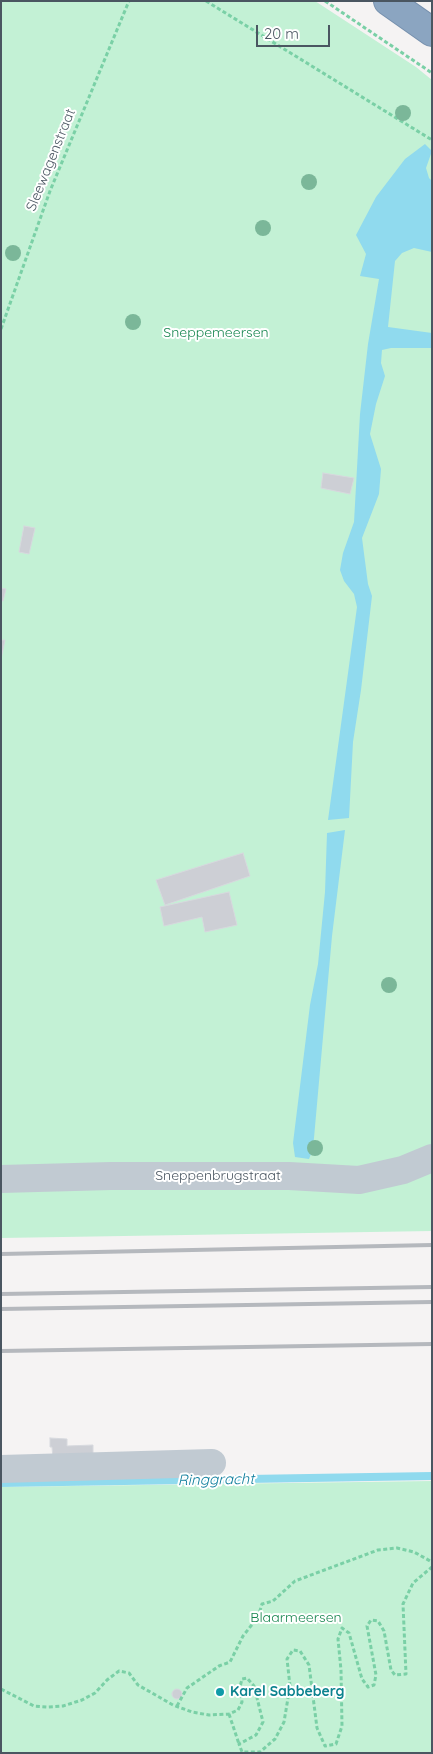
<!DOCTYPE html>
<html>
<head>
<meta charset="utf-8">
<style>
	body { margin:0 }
	#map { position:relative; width:433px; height:1754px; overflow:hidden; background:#f5f3f3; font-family:Quicksand,sans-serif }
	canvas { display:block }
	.frame { position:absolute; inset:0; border:2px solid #4a5661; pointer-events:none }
	.scale { position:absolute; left:256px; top:25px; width:74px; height:22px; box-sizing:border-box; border:2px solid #4a5661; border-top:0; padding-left:6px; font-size:15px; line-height:18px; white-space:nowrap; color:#4a5661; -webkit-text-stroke:4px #fff; paint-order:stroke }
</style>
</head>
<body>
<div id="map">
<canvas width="433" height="1754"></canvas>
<div class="frame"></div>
<div class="scale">20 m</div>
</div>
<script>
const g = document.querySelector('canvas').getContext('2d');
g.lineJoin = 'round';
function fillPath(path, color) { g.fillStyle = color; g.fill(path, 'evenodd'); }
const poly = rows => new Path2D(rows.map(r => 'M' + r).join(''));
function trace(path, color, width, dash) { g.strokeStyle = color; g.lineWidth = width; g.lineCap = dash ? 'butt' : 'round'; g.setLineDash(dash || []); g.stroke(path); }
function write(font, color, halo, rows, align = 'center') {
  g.font = font + ' Quicksand,sans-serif'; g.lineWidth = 4; g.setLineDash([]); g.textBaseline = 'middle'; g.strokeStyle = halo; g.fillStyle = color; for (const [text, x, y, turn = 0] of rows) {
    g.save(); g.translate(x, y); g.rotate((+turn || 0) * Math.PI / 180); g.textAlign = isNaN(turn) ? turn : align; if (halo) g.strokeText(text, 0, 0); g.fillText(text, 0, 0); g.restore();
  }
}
fillPath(poly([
	[1,1,315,1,416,67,432,80,432,1231,1,1238],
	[432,1481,432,1753,1,1753,1,1487]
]), '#c3f1d5');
fillPath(poly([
	[425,144,432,151,426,168,429,178,432,181,432,252,414,248,402,253,395,261,388,327,432,333,432,348,391,348,382,350,381,363,385,376,376,404,370,434,381,469,379,494,362,538,368,584,372,596,361,690,353,742,349,818,328,820,357,607,354,594,344,581,340,570,343,553,354,522,360,414,368,344,379,279,360,276,366,254,356,235,376,197,405,159],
	[345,830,332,936,313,1149,309,1159,295,1157,293,1143,310,1005,318,964,325,892,327,833]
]), '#90daee');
trace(poly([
	[1,1483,432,1476]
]), '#90daee', 8);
const building = poly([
	[323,473,354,478,350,494,321,488,323,473],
	[24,526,35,528,29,554,19,552,24,526],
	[1,588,6,589,3,601,1,601,1,588],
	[1,640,5,640,1,659,1,640],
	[243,853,250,876,165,905,156,880,243,853],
	[229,892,237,925,205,932,202,917,164,926,160,907,229,892],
	[50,1438,67,1439,67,1446,93,1445,93,1459,53,1459,52,1447,50,1447,50,1438],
	'172 1694a5 5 0 1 1 10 0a5 5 0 1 1-10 0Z'
]);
fillPath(building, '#cdcfd5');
trace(building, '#d7d9de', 1);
const highway = poly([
	[388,1,432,32]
]);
trace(highway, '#7690ad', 30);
trace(poly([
	[206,1,432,140],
	[325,1,432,73],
	[1,329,50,191,129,1],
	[1,1689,34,1706,47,1707,63,1706,82,1700,95,1693,107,1680,119,1671,129,1673,138,1685,173,1705,192,1712,209,1715,229,1714,238,1710,242,1702,240,1687,242,1679,247,1678,254,1686,263,1722,256,1735,239,1744,242,1752,260,1752,275,1739,284,1722,290,1686,287,1659,293,1650,300,1651,309,1665,317,1728,325,1746,336,1744,342,1726,341,1670,338,1639,342,1628,349,1633,362,1679,368,1687,374,1685,376,1675,367,1626,371,1620,378,1621,384,1631,391,1670,395,1675,406,1674,403,1604,413,1583,432,1567],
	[177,1706,187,1688,219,1666,230,1662,243,1636,258,1617,262,1604,273,1601,295,1581,378,1550,397,1548,414,1552,432,1562],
	[229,1714,239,1744]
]), '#7ad0a6', 3, [4, 2.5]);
trace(poly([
	[1,1179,111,1176,289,1176,359,1180,403,1170,432,1158],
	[1,1469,212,1463]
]), '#c1cad2', 28);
trace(highway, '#8ba5c1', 28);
trace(poly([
	[1,1254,432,1245],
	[1,1294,432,1287],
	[1,1309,432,1302],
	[1,1351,432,1344]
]), '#b5b8bd', 4);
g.fillStyle = '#7bb799';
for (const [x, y] of [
	[403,113],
	[309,182],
	[263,228],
	[13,253],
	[133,322],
	[389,985],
	[315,1148]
]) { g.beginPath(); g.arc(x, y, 8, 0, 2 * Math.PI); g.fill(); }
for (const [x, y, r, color] of [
	[220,1692,5,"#0f9aa8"]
]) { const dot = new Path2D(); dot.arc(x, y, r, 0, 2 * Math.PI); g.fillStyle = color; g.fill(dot); trace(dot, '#fff', 2); }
write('14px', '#4a5661', '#fff', [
	["Sleewagenstraat",51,160,-68],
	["Sneppenbrugstraat",218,1176]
]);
write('14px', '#17864f', '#fff', [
	["Sneppemeersen",216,333],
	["Blaarmeersen",296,1618]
]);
write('bold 14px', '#0d838f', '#fff', [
	["Karel Sabbeberg",230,1692]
], 'left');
write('italic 15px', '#0c7c9b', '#fff', [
	["Ringgracht",216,1480,-1]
]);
</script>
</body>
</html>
